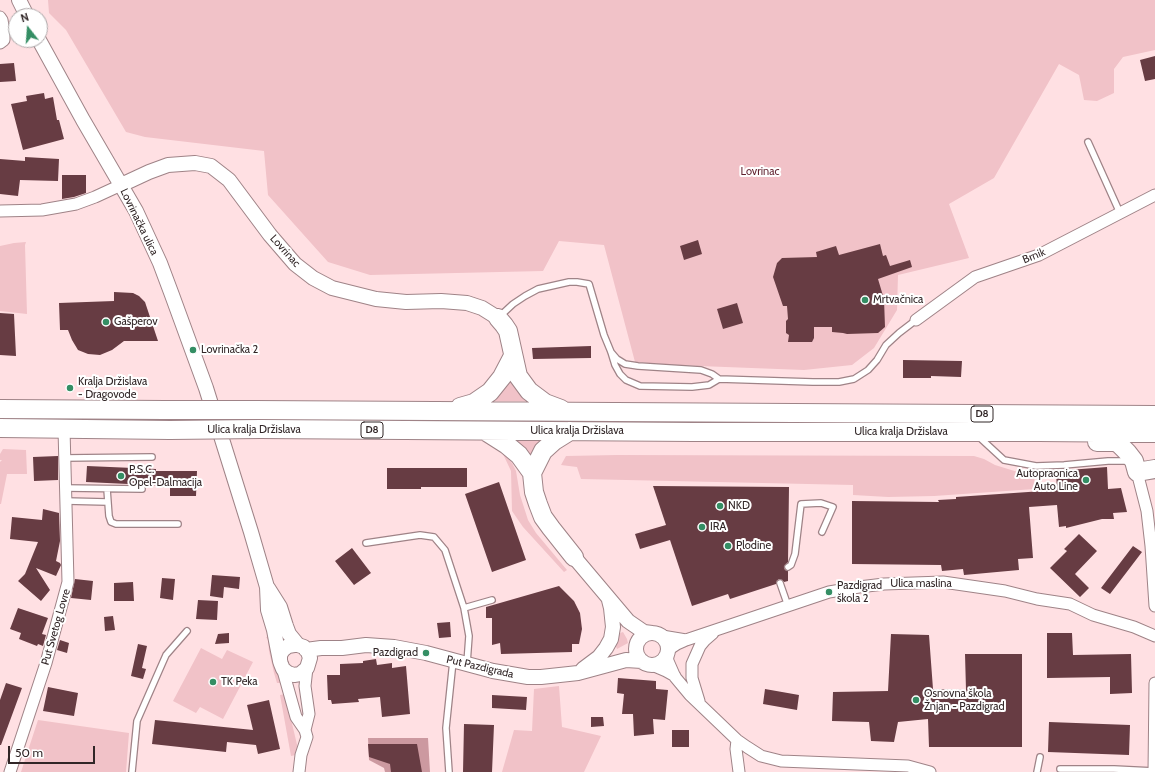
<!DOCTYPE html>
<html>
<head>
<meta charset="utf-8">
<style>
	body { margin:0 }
	#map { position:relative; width:1155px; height:772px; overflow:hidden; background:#ffe0e3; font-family:Cabin,sans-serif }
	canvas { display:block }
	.north { position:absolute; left:8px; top:8px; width:40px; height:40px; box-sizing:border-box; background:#fff; border:1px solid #ada8a9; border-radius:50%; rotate:343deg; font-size:11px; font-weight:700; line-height:16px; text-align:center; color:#312627 }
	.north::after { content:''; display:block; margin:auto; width:14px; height:18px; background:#348e64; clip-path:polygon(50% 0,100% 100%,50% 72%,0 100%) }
	.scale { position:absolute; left:8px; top:746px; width:87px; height:18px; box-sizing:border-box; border:2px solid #312627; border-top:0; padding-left:5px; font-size:12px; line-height:14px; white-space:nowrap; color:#312627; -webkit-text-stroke:3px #fff; paint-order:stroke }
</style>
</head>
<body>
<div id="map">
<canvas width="1155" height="772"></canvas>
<div class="north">N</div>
<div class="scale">50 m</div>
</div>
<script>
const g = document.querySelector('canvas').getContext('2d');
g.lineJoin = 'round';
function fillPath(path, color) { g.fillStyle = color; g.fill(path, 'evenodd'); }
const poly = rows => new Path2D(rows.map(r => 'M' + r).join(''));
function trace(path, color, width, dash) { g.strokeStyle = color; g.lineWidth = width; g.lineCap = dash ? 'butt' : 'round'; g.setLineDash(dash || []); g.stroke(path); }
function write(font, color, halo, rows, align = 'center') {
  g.font = font + ' Cabin,sans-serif'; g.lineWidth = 4; g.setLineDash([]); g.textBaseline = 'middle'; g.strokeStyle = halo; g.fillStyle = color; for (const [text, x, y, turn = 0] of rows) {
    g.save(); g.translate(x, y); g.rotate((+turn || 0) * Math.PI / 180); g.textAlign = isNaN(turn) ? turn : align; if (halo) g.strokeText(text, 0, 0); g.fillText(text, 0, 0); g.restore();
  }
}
fillPath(poly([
	[48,0,1155,0,1155,50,1123,57,1114,69,1114,93,1097,101,1084,100,1079,75,1059,64,994,178,949,204,969,258,898,275,897,310,874,348,852,365,804,370,673,365,635,362,604,245,559,241,543,271,370,275,328,262,268,195,264,151,145,137,126,132,66,30,49,13],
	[26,242,25,245,27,314,0,311,0,246,14,243],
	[512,377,531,401,489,401],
	[517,439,540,440,541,442,530,459,517,442],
	[3,449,26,450,27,474,7,474,1,504,0,504,0,462,2,460,0,460,0,454],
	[503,454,507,457,512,463,516,471,520,495,528,520,536,533,567,570,564,572,523,527,512,511,511,471],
	[617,455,974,456,984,459,995,465,1021,473,1034,475,1035,489,934,496,888,497,853,495,853,485,581,479,577,467,561,465,566,456],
	[623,632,627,639,628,643,617,649,615,644,620,633],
	[271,636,274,666,282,683,277,683,274,673,269,651,268,640,266,637],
	[201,648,222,659,227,650,253,662,223,719,200,707,196,713,173,701],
	[559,686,562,727,601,736,584,772,502,772,514,730,532,731,534,689],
	[285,694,299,753,296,755,291,756,280,695],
	[38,720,129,733,126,772,21,772]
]), '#f1c2c8');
fillPath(poly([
	[368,738,428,738,430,772,385,772,384,768,369,760]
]), '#cc99a0');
fillPath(poly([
	[1155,56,1155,79,1145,81,1140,60],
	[14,63,16,81,0,82,0,64],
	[44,93,45,99,53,97,57,120,59,120,64,139,23,150,11,104,27,101,26,96],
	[25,157,59,159,58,181,20,180,18,196,0,194,0,159,25,161],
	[62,175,86,175,86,193,74,197,62,199],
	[698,240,702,254,684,260,680,246],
	[880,244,883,256,886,255,890,266,910,260,912,267,878,279,884,299,885,327,878,333,847,334,843,333,832,332,832,327,814,327,814,338,812,342,788,342,789,335,786,333,786,321,788,319,787,306,783,306,773,277,777,263,782,258,817,257,816,252,836,246,839,255],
	[114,292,133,293,139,296,145,302,158,341,124,341,112,350,100,355,88,354,78,350,72,340,68,330,60,330,59,303,114,301],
	[737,303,743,323,723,329,717,309],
	[0,313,14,314,16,356,0,355],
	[591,346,591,358,533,359,532,348],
	[903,360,962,361,961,377,931,376,931,378,903,378],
	[58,456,58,480,34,481,33,457],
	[87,466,156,469,156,471,197,471,196,496,170,496,170,486,86,482],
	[1107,467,1108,489,1121,488,1127,512,1113,513,1114,519,1102,519,1066,528,1066,526,1059,527,1057,505,1029,507,1033,558,1018,559,1019,570,964,575,963,569,942,571,941,565,852,564,852,501,939,502,938,500,956,499,956,497,1057,490,1056,471],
	[387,468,467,468,467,487,421,487,421,489,387,489],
	[499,482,526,560,492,572,465,494],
	[653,486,789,487,788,562,784,567,785,570,788,571,788,581,784,582,782,580,779,579,777,581,776,584,730,599,728,594,692,606,670,540,640,549,635,534,666,525],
	[43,509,59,513,60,541,56,561,60,563,61,565,56,576,36,568,50,590,41,601,18,581,25,574,38,542,10,539,12,517,42,520],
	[1079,534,1097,551,1075,574,1089,588,1080,597,1050,568,1067,551,1064,549],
	[1133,546,1142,552,1110,594,1101,588],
	[352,548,371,573,354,585,335,561],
	[212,575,240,577,239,589,224,587,223,598,210,596],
	[162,578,175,579,173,600,160,598],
	[75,579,93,581,91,600,71,598],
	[133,582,134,601,114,601,114,583],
	[559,586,574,601,580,613,582,629,579,644,572,644,572,652,501,654,500,643,492,645,492,618,486,618,486,607],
	[198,600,218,601,217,620,196,619],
	[18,608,48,618,42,634,46,635,43,646,38,644,37,646,19,639,21,633,10,629],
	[113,616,115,630,105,631,104,617],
	[450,622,451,637,439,638,437,623],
	[229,633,229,643,215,644,218,634],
	[1047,633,1072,633,1073,655,1131,654,1132,693,1110,694,1110,677,1047,678],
	[891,634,929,635,933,689,966,690,965,654,1022,654,1022,747,929,747,928,719,898,722,894,742,871,741,869,722,832,721,833,692,888,691],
	[60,640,69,643,67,653,57,650],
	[138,644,147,646,142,668,146,669,143,679,131,676],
	[376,659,377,665,392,663,392,668,406,666,410,714,382,717,380,697,358,699,359,702,332,704,331,700,328,700,327,675,340,675,340,664,363,663,363,661],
	[618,678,656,681,656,689,668,690,665,720,653,719,654,734,634,736,633,714,622,714,624,694,617,693],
	[6,683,22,688,1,745,0,745,0,700],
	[48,687,78,693,74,716,43,711],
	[765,689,799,695,797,710,763,704],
	[492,695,527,697,526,710,492,708],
	[269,700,280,749,258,754,256,745,227,742,226,752,152,744,155,720,253,730,247,705],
	[591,717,603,717,604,726,591,727],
	[1049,722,1130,725,1129,755,1048,752],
	[464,724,494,725,492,772,463,772],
	[672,730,689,730,689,747,672,747],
	[368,744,417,744,422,772,391,772,390,764,369,757]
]), '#673c43');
const service = poly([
	[1088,142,1120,213],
	[499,317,513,304,525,296,538,289,569,282,577,282,589,284,604,335,611,352,615,365,620,374,626,380,640,386,692,387,709,385,719,379,712,374,701,370,638,366,625,364,617,359,611,352],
	[719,379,813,382,839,382,854,379,868,370,877,360,886,345,899,333,916,320],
	[978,436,1004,460,1036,466,1064,465,1108,461,1130,461],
	[64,458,152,457],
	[65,488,142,489],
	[107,489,109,516,111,522,116,524,178,524],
	[66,501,107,502],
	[366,543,420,535,434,537,445,550,464,608,492,600],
	[788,567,791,565,795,554,801,504,821,503,833,507,822,532],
	[780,583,788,606],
	[464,608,469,636,467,663],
	[1060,769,1114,769,1154,771],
	[132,772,137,721,166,655,187,631],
	[449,772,446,728,453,661],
	[1037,772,1040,757]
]);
const minor = poly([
	[0,17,2,20,4,32,4,40,0,43],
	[0,211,42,210,76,204,95,197,121,185],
	[916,320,975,277,1039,255,1155,195],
	[1137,472,1147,511,1151,546,1155,606],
	[662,636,686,640],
	[667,652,671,648,677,644,686,640,829,592,859,587,884,584,943,582,1005,591,1037,599,1070,604,1093,615,1134,627,1155,636],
	[667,654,668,661,675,677,690,695,737,740,747,747,761,756,781,761,908,766,930,772],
	[652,665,666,671,675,676],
	[282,667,296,717,305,730],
	[699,701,692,678,692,664,700,646,705,640,713,633],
	[737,740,736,749,739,772],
	[10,772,46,663,68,582,64,429],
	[299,772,301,755,307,737,305,730,309,714,305,686,307,668],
	[1154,772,1155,683]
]);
const tertiary = poly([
	[19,0,27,16],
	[39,40,83,120,136,211,160,263,172,295,206,388,251,532,267,587,268,610,274,630,277,646,280,661,281,664,283,669,288,673,294,675,300,674,307,668,310,658,308,652,304,647,298,645,294,645,288,646,283,650,280,655,280,661],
	[121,185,149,172,168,165,195,163,211,166,229,180,270,235,295,264,313,278,332,288,376,299,406,302,441,301,467,303,482,308,498,318],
	[574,557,628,621,644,632,652,633],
	[268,588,280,607,286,626,289,634,298,645],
	'636 649a16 16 0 1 1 32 0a16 16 0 1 1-32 0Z',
	[306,650,321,648,342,648,366,645,394,647,426,653,493,671,528,677,541,677,569,674,578,673,626,660,642,661],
	[583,669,599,657,606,648,611,639,613,627,611,608,609,600]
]);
const trunk = poly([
	[498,318,504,325,508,331,518,376,529,391,545,403,561,409],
	[460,407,474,403,490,392,502,377,513,356],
	[0,409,165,410],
	[254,410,1155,415],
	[0,428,170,430],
	[260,429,694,432,1039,432,1155,433],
	[485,431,507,445,519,455,532,473,534,492,538,504,543,517,551,528,574,557],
	[1097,442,1115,442,1119,444,1127,452,1134,461,1137,472,1155,469],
	[532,473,543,451,554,441,570,431]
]);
trace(service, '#9f8387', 8);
trace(minor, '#9f8387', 13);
trace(tertiary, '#9f8387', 16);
trace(trunk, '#9f8387', 20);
trace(service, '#fff', 5.5);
trace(minor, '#fff', 11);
trace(tertiary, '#fff', 14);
trace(trunk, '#fff', 18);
const trunkBridge = poly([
	[165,410,254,410],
	[170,430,260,429]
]);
trace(trunkBridge, '#9f8387', 20, []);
trace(trunkBridge, '#fff', 18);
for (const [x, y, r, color] of [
	[865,300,4,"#348e64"],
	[106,322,4,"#348e64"],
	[193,350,4,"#348e64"],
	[70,388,4,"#348e64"],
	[121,476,4,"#348e64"],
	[1086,480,4,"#348e64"],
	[720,506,4,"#348e64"],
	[702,527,4,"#348e64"],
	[728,546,4,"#348e64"],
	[829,592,4,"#348e64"],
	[426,653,4,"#348e64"],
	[213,682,4,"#348e64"],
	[916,700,4,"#348e64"]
]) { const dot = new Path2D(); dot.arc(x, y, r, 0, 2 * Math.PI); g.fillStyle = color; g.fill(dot); trace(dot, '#fff', 1.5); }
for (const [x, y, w] of [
	[982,414,22],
	[372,430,22]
]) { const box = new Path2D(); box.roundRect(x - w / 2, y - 8, w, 16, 3); g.fillStyle = '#fff'; g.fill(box); trace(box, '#312627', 1); }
write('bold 10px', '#312627', null, [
	["D8",982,414],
	["D8",372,430]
]);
write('11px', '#5e1f2d', '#fff', [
	["Lovrinac",760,172]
]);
write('11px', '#312627', '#fff', [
	["Lovrinačka ulica",139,222,64],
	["Lovrinac",285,251,48],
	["Brnik",1034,256,-22],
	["Ulica kralja Držislava",254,430],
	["Ulica kralja Držislava",577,431],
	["Ulica kralja Držislava",901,432],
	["Ulica maslina",921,584],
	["Put Svetog Lovre",56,627,-74],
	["Put Pazdigrada",480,667,13]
]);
write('11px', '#312627', '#fff', [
	["Mrtvačnica",873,300],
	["Gašperov",114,322],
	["Lovrinačka 2",201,350],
	["Kralja Držislava",78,382],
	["- Dragovode",78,395],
	["P.S.C.",129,470],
	["Opel-Dalmacija",129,483],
	["Autopraonica",1078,474,"right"],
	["Auto Line",1078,487,"right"],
	["NKD",728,506],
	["IRA",710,527],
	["Plodine",736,546],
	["Pazdigrad",837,586],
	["škola 2",837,599],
	["Pazdigrad",418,653,"right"],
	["TK Peka",221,682],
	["Osnovna škola",924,694],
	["Žnjan - Pazdigrad",924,707]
], 'left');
</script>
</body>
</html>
